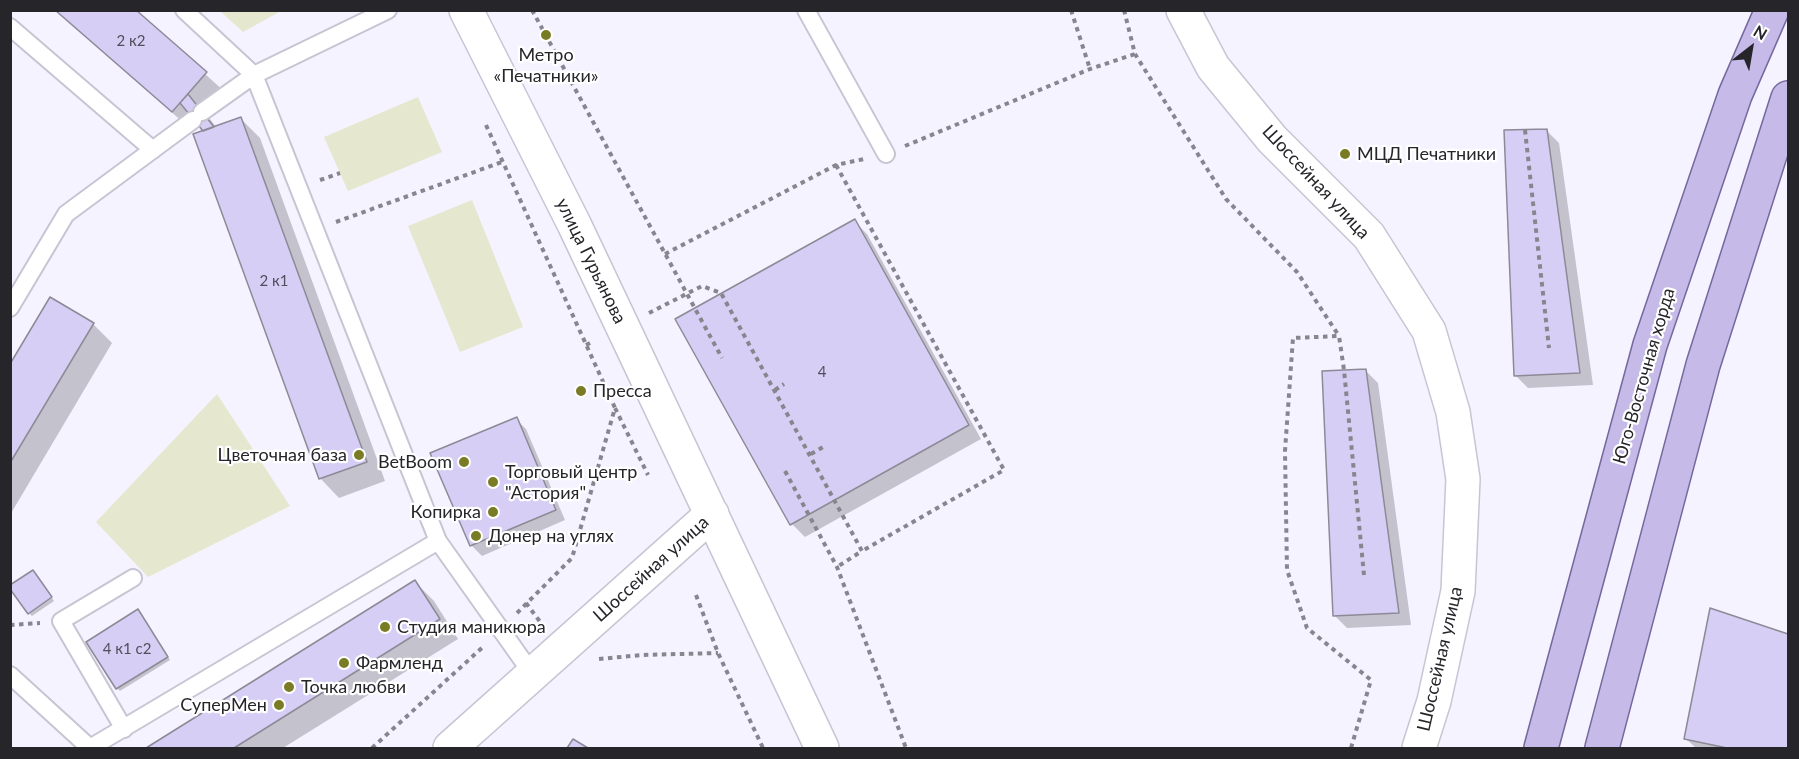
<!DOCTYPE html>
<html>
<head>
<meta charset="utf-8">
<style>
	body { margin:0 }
	#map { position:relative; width:1799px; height:759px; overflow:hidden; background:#f5f3ff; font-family:Lato,sans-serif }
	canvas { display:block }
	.frame { position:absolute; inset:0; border:12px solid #26252a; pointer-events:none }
	.north { position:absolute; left:1721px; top:18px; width:60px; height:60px; -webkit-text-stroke:4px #fff; paint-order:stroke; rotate:31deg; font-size:16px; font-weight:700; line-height:24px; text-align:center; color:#26252a }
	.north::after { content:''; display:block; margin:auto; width:21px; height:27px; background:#26252a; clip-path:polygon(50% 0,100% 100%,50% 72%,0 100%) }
</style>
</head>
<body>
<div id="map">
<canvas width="1799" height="759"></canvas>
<div class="frame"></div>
<div class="north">N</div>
</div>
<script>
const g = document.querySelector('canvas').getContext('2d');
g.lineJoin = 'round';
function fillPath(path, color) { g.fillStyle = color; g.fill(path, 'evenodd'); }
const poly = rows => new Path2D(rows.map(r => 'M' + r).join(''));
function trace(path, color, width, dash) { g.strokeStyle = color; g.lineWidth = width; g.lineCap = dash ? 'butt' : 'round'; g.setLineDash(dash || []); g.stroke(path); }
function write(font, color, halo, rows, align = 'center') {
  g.font = font + ' Lato,sans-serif'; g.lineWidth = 4.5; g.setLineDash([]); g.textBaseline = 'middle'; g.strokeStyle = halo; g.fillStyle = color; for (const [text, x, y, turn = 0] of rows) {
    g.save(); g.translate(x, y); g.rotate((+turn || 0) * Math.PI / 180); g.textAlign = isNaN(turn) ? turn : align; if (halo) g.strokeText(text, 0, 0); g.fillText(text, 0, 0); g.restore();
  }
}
fillPath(poly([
	[220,11,281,11,243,32],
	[418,97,442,152,348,191,324,137],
	[472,200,523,327,460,352,408,226],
	[217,394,290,506,148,577,96,522]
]), '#e5e7cf');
fillPath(poly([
	[54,10,134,10,225,92,206,114,217,128,241,119,260,138,385,481,339,498,320,478,206,131,199,123,192,130],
	[1546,130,1559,143,1593,385,1528,388,1515,375],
	[854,221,867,234,981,439,805,537,792,524],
	[93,324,112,343,10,515,10,367],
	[1365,370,1378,383,1411,625,1347,628,1334,615],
	[516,419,526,429,565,520,482,556,471,545,432,454],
	[36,575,54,601,32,616,29,613],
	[415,582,434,601,458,639,283,748,149,748],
	[1711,610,1788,635,1788,748,1696,748,1685,738],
	[141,614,170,660,120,691,117,688]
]), '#0003');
const building = poly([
	[55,10,136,10,207,72,172,112,55,10],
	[188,94,214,127,203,131,180,103,188,94],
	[241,117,367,462,319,479,193,134,241,117],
	[1547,129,1580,373,1514,376,1504,130,1547,129],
	[855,219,969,425,790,525,675,319,855,219],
	[50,297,94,323,10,463,10,364,50,297],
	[1366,369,1399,613,1333,616,1322,371,1366,369],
	[517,417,556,510,470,546,430,453,517,417],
	[33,570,52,597,28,614,10,589,10,585,33,570],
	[415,580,440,619,234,748,146,748,415,580],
	[1710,608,1788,634,1788,748,1727,748,1684,739,1710,608],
	[138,609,168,657,116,689,86,642,138,609],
	[573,739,588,748,567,748,573,739]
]);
fillPath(building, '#d6cef4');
trace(building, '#8d8a97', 1.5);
const lane = poly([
	[806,10,886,154],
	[10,27,153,150],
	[202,112,254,75,388,10],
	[10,308,66,214,193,120],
	[438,541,533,675],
	[10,675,90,748],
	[124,729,61,621,133,578],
	[90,748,438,541,254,75,184,10]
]);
const secondary = poly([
	[466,10,574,224,822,748],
	[1183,10,1213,67,1272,139,1369,236,1429,331,1453,412,1463,479,1458,591,1434,701,1419,748],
	[450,748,712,514]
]);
const primary = poly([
	[1541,748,1650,345,1735,95,1772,10],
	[1602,748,1703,365,1788,98]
]);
trace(lane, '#c8c5d3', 20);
trace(secondary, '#c8c5d3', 36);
trace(primary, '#75689d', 36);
trace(poly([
	[532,10,722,358],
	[1071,10,1090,69],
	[1124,10,1135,54,1226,199,1297,272,1339,336],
	[486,125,615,408],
	[1525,130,1549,348],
	[905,146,1090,69,1135,54],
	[836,165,1004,470,862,551],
	[320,180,340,173],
	[336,222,502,162],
	[665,254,836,165,864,159],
	[649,313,702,286,721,293,862,551,837,567],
	[586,345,594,341],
	[775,390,784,384],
	[811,454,823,447],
	[785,471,837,567,906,748],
	[696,595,718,653,763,748],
	[526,603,541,623],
	[517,613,572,558,615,408,648,475],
	[10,625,40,623],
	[599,659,642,655,718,653],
	[372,748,484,646],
	[1351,748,1371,680,1307,628,1287,570,1285,451,1293,338,1339,336,1344,370,1364,575]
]), '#87868e', 4, [4.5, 4.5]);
trace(lane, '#fff', 16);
trace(secondary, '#fff', 33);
trace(primary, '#c6bae9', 33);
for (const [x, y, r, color] of [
	[546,35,6,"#7a7c25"],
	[1345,154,6,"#7a7c25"],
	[581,391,6,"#7a7c25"],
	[359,455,6,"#7a7c25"],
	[464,462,6,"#7a7c25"],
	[493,482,6,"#7a7c25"],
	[493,512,6,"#7a7c25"],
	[476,536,6,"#7a7c25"],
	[385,627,6,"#7a7c25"],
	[344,663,6,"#7a7c25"],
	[289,687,6,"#7a7c25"],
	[279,705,6,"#7a7c25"]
]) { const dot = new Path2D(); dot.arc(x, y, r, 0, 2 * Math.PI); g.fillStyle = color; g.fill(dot); trace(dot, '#fff', 2); }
write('15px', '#524f5c', null, [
	["2 к2",131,41],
	["2 к1",274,281],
	["4",822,372],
	["4 к1 с2",127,649]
]);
write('18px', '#26252a', '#fff', [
	["Метро",546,55,"center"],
	["«Печатники»",546,76,"center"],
	["МЦД Печатники",1357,154],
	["Пресса",593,391],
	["Цветочная база",347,455,"right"],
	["BetBoom",452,462,"right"],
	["Торговый центр",505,472],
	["\"Астория\"",505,493],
	["Копирка",481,512,"right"],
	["Донер на углях",488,536],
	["Студия маникюра",397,627],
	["Фармленд",356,663],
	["Точка любви",301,687],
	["СуперМен",267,705,"right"]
], 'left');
write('18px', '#26252a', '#fff', [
	["Шоссейная улица",1316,182,47],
	["улица Гурьянова",591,261,64],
	["Юго-Восточная хорда",1644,376,-74],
	["Шоссейная улица",651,569,-42],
	["Шоссейная улица",1440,659,-77]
]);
</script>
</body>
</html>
